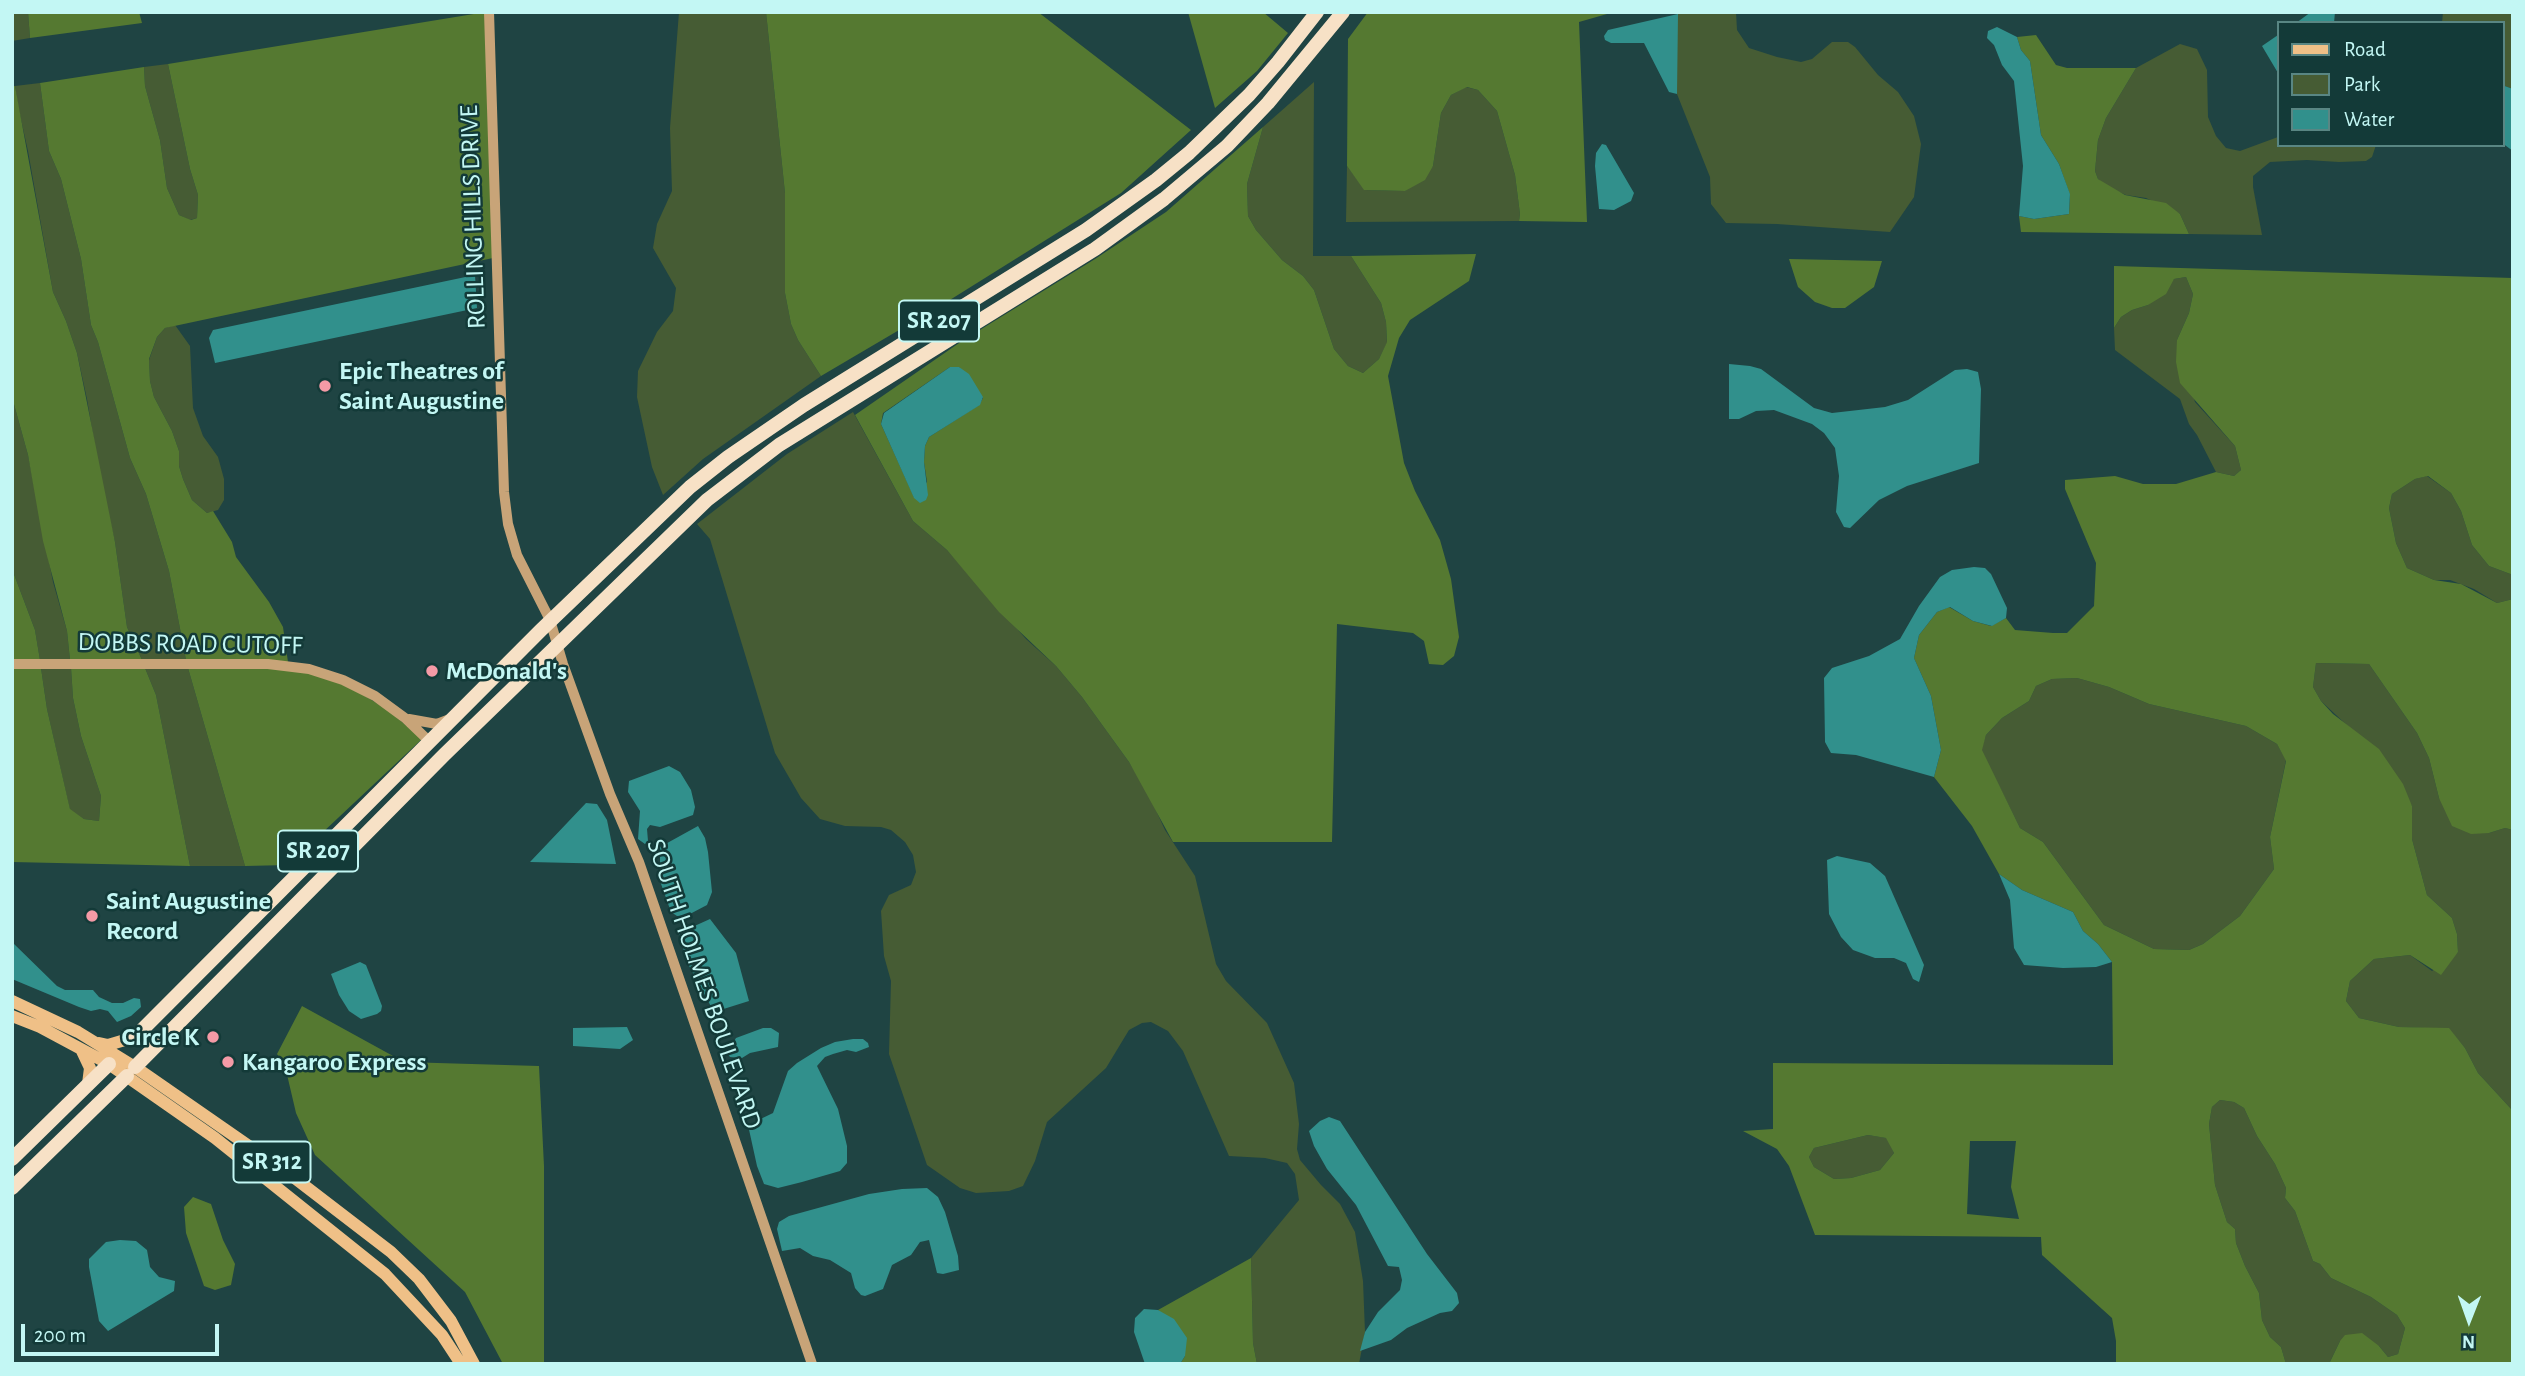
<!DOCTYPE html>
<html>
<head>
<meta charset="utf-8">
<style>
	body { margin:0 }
	#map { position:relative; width:2525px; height:1376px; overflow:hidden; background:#1f4443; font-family:"Alegreya Sans",sans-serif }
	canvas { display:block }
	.frame { position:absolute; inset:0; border:14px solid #c3f7f4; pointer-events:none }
	.legend { position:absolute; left:2277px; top:21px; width:228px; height:126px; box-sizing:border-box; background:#133a38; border:2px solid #598683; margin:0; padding:9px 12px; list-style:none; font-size:21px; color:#c3f7f4 }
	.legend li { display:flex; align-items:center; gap:14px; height:35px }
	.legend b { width:35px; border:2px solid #598683 }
	.north { position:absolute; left:2434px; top:1285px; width:70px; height:70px; -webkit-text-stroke:5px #133a38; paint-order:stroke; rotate:181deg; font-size:19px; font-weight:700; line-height:28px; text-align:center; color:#c3f7f4 }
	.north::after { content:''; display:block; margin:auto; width:24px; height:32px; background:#c3f7f4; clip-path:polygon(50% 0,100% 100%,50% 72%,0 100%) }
	.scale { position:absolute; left:21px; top:1324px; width:198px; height:32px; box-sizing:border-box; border:4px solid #c3f7f4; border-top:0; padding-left:9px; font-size:21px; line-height:24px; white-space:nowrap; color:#c3f7f4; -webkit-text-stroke:5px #133a38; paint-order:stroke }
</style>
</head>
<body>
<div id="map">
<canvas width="2525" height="1376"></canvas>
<div class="frame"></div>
<ul class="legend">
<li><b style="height:9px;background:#efc087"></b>Road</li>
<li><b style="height:19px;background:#465c34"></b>Park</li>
<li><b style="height:19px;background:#31908c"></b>Water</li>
</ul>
<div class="north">N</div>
<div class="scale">200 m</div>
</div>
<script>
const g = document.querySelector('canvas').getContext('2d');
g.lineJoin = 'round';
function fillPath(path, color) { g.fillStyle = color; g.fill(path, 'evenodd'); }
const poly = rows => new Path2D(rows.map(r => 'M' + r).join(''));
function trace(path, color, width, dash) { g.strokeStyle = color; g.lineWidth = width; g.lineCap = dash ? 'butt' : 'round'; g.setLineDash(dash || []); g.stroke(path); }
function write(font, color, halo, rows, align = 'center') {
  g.font = font + ' "Alegreya Sans",sans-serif'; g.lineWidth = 5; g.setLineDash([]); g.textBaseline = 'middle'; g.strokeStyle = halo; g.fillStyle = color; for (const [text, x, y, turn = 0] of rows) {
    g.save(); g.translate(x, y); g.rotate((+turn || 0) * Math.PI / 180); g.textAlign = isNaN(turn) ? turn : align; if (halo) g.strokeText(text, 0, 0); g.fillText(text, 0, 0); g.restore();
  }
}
fillPath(poly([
	[12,12,28,12,30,38,12,41],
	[679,12,766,12,785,193,785,293,791,324,798,340,821,376,703,459,663,495,652,467,637,397,638,371,657,332,673,311,676,288,653,248,657,224,672,191,670,128],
	[1677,12,1736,12,1737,30,1749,48,1777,57,1801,62,1812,59,1832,42,1848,42,1855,47,1878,75,1898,92,1914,116,1921,144,1914,197,1890,232,1777,224,1726,223,1711,204,1710,177,1677,94],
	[2443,12,2513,12,2513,89,2502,85,2502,23,2442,23],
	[2180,44,2197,49,2207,70,2208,117,2216,136,2226,148,2240,151,2278,137,2278,145,2376,145,2372,157,2366,161,2339,162,2307,160,2270,162,2253,176,2253,187,2262,235,2189,234,2180,214,2146,198,2126,195,2107,187,2098,179,2095,171,2098,140,2106,118,2136,68],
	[168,64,190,169,198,195,197,218,190,220,179,215,167,188,160,140,145,86,144,67],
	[1314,82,1313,256,1351,256,1381,303,1386,322,1387,343,1379,359,1363,373,1348,366,1334,349,1314,290,1303,276,1282,260,1256,230,1248,216,1247,184,1263,127],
	[40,83,49,151,61,179,81,259,91,325,98,342,130,458,146,494,169,571,186,660,142,660,127,627,115,542,101,483,87,399,77,353,66,321,53,292,28,151,18,106,15,86],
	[1466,87,1478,90,1497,111,1515,175,1520,214,1519,221,1346,222,1347,166,1365,190,1405,191,1433,166,1441,113,1451,95],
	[2186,277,2193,294,2189,313,2177,340,2195,402,2235,446,2241,470,2234,476,2216,472,2197,435,2189,424,2180,399,2115,350,2114,328,2121,317,2132,310,2148,305,2174,279],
	[175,325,190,346,193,408,203,436,218,457,224,479,224,500,218,510,207,513,192,500,183,479,179,466,179,451,172,431,154,397,150,381,149,360,157,337,165,328],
	[12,397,28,455,53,582,67,631,70,660,40,660,35,630,12,569],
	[853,412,913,521,947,550,1026,639,1056,666,1082,697,1129,762,1148,793,1165,830,1195,876,1216,964,1226,981,1267,1023,1294,1083,1299,1124,1297,1149,1300,1160,1321,1185,1340,1204,1355,1232,1363,1281,1365,1332,1359,1364,1257,1364,1253,1343,1251,1258,1299,1200,1295,1174,1287,1163,1265,1158,1229,1156,1183,1051,1168,1031,1151,1022,1142,1023,1129,1030,1106,1068,1047,1122,1035,1161,1023,1186,1009,1191,976,1193,960,1188,927,1165,889,1054,891,981,884,956,881,911,889,895,911,885,916,872,913,855,905,842,891,830,881,827,845,826,820,819,801,798,775,753,710,539,697,524,787,454],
	[2427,476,2451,493,2461,511,2472,545,2489,566,2513,575,2513,599,2497,603,2474,589,2450,580,2434,580,2407,568,2396,543,2389,508,2392,494,2415,479],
	[2316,663,2369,664,2417,733,2429,758,2439,798,2489,833,2505,828,2513,830,2513,1111,2478,1073,2465,1048,2449,1029,2399,1027,2359,1018,2346,1001,2350,981,2374,959,2410,955,2432,971,2458,952,2457,934,2452,918,2427,895,2412,839,2412,806,2350,728,2321,701,2313,687],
	[41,668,71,668,73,698,81,736,101,796,99,821,84,819,70,810,47,709],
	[145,668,188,668,245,866,190,866,156,695],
	[2077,678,2109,687,2149,704,2246,726,2277,744,2286,760,2270,837,2274,869,2240,916,2203,944,2189,950,2154,949,2104,925,2043,842,2020,828,1981,750,1986,735,2002,718,2029,701,2036,686,2052,679],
	[2220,1100,2234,1102,2244,1108,2257,1136,2275,1164,2286,1188,2285,1198,2295,1211,2313,1261,2320,1264,2331,1278,2371,1297,2397,1315,2405,1328,2398,1354,2388,1357,2379,1346,2340,1341,2329,1364,2286,1364,2281,1347,2270,1337,2262,1320,2259,1293,2245,1266,2236,1243,2235,1229,2227,1222,2215,1185,2209,1124,2212,1107],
	[1868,1135,1887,1138,1894,1153,1880,1170,1851,1178,1834,1179,1814,1167,1809,1157,1814,1148]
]), '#465c34');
fillPath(poly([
	[28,12,139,12,142,23,30,38],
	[486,12,493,258,165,328,157,337,149,359,150,381,154,397,172,431,179,451,179,466,183,479,192,500,207,513,213,511,232,542,236,557,269,602,283,627,288,662,186,660,169,571,146,494,130,458,98,342,91,325,81,259,61,179,49,151,40,83,144,67,145,86,160,140,167,188,179,215,191,220,197,218,198,195,190,169,168,64],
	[766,12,1038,12,1191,130,1121,193,945,303,821,376,798,340,791,324,785,293,785,193],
	[1188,12,1263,12,1288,33,1257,71,1215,108],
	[1368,12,1614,12,1579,22,1587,222,1519,221,1520,214,1515,175,1497,111,1478,90,1467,87,1451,95,1441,113,1433,166,1425,180,1405,191,1364,190,1347,166,1348,39],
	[2036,35,2056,65,2067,68,2136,68,2106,118,2098,140,2095,171,2098,179,2125,195,2166,203,2180,214,2189,234,2021,232,2019,216,2034,219,2069,214,2070,195,2059,164,2041,135,2030,61,2021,50,2017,37],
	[15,86,53,292,66,321,77,353,115,542,127,627,142,660,70,660,67,631,43,541,28,455,12,397,12,87],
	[1263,127,1247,184,1248,216,1256,230,1282,260,1303,276,1314,290,1334,349,1348,366,1363,373,1379,359,1387,342,1386,322,1381,303,1351,256,1476,254,1469,281,1410,320,1399,338,1388,376,1404,463,1415,491,1440,540,1451,579,1459,637,1454,656,1443,665,1429,664,1424,641,1413,633,1337,624,1332,842,1173,842,1129,762,1082,697,1056,666,999,612,947,550,913,521,855,415,962,341,1095,259,1166,212],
	[950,367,959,367,983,398,979,405,929,437,925,446,924,462,927,482,914,497,881,424,883,413],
	[1789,259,1882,261,1874,287,1845,308,1832,308,1815,302,1798,287],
	[2114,266,2513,278,2513,575,2489,566,2472,545,2461,511,2451,493,2428,476,2415,479,2392,494,2389,508,2396,543,2407,568,2434,580,2461,584,2497,603,2513,599,2513,830,2505,828,2489,833,2471,834,2452,826,2439,798,2429,758,2417,733,2369,664,2316,663,2313,687,2321,701,2333,714,2379,749,2403,784,2412,806,2412,839,2427,895,2452,918,2457,934,2458,952,2441,975,2410,955,2374,959,2350,981,2346,1001,2359,1018,2399,1027,2449,1028,2465,1048,2478,1073,2513,1111,2513,1364,2329,1364,2340,1341,2345,1335,2362,1333,2379,1346,2388,1357,2398,1354,2405,1328,2397,1315,2371,1297,2331,1278,2320,1264,2313,1261,2295,1211,2285,1198,2286,1188,2275,1164,2257,1136,2244,1108,2234,1102,2220,1100,2212,1107,2209,1124,2215,1185,2227,1222,2235,1229,2236,1243,2245,1266,2259,1293,2262,1320,2270,1337,2281,1347,2286,1364,2116,1364,2116,1341,2112,1318,2042,1255,2041,1237,1815,1235,1789,1166,1777,1149,1743,1131,1773,1129,1773,1063,2113,1065,2112,962,2098,944,2083,931,2073,912,2022,890,1999,874,1972,826,1934,777,1941,750,1931,696,1914,658,1919,635,1937,612,1949,607,1973,621,1991,626,2006,618,2015,630,2053,633,2067,633,2094,606,2096,563,2065,489,2065,480,2115,476,2143,484,2176,484,2216,472,2234,476,2241,470,2235,446,2180,383,2176,362,2177,340,2189,313,2193,294,2186,277,2174,279,2166,294,2148,305,2132,310,2121,317,2114,328],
	[2077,678,2109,687,2149,704,2246,726,2277,744,2286,761,2270,837,2274,869,2240,916,2203,944,2189,950,2154,949,2104,925,2043,842,2020,828,1982,750,1986,735,2002,718,2029,701,2036,686,2052,679],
	[1868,1135,1886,1138,1894,1153,1880,1170,1851,1178,1834,1179,1814,1167,1809,1157,1814,1148],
	[1970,1141,2016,1141,2011,1187,2019,1219,1967,1214],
	[12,569,35,630,40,660,12,660],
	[12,668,41,668,47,709,70,809,84,819,99,821,101,796,81,736,73,698,71,668,145,668,156,695,190,866,12,862],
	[188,668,268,668,308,672,352,688,388,710,422,739,288,865,245,866],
	[302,1006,404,1062,539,1066,544,1166,544,1364,503,1364,465,1292,315,1155,296,1113,285,1066,277,1054],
	[193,1197,211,1204,223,1240,235,1264,231,1285,215,1290,204,1286,186,1233,184,1207],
	[1251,1258,1253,1343,1257,1364,1180,1364,1185,1356,1158,1310]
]), '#557931');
fillPath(poly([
	[2311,12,2335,12,2334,23,2296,23],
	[1678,14,1677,94,1669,92,1644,43,1611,43,1605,40,1604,36,1608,30],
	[1997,27,2017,37,2021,50,2030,61,2041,135,2059,164,2070,194,2069,214,2034,219,2019,216,2023,166,2014,81,2002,65,1994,45,1987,38,1988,31],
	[2278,35,2278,73,2262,46],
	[2502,85,2513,89,2513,151,2502,143],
	[1602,144,1606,145,1634,193,1631,201,1614,210,1599,209,1595,166,1596,153],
	[475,275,477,308,215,363,209,338,213,330],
	[1729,364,1750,366,1761,369,1814,408,1832,413,1885,407,1908,400,1955,370,1967,369,1978,372,1981,389,1979,463,1907,486,1879,500,1850,528,1844,527,1836,512,1839,476,1835,448,1824,433,1812,424,1774,410,1756,411,1739,419,1729,419],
	[950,367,959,367,969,374,983,397,980,405,929,437,925,446,924,462,928,495,926,500,920,503,914,498,881,424,884,413],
	[1974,567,1985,568,1991,574,2007,608,2006,618,1992,626,1973,621,1950,607,1937,612,1919,635,1914,658,1931,696,1941,750,1934,777,1856,755,1831,753,1825,742,1824,678,1832,668,1869,656,1900,639,1919,606,1940,577,1952,570],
	[669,766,680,772,691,790,695,807,693,815,660,827,650,825,647,829,648,841,645,844,638,839,640,811,628,792,629,781],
	[586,803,597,804,607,820,616,864,530,862],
	[698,826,705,838,708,852,712,892,707,905,688,915,677,916,671,912,660,881,660,847],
	[1837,856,1870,863,1885,876,1924,965,1919,982,1913,979,1906,963,1894,958,1875,958,1853,950,1841,937,1829,914,1827,860],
	[1999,874,2022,890,2073,912,2083,931,2098,944,2112,962,2096,967,2063,968,2024,965,2014,948,2010,900],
	[710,919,736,953,749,1001,714,1012,687,962,679,933],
	[12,942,57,986,65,990,93,990,99,997,112,1003,123,1003,134,998,140,999,141,1007,131,1016,117,1022,108,1011,100,1009,91,1011,79,1007,12,979],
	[360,962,366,965,382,1006,381,1011,377,1014,361,1019,349,1011,339,995,331,974],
	[627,1027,633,1040,620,1049,573,1046,573,1028],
	[763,1028,771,1028,779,1033,778,1047,750,1053,742,1058,730,1057,727,1053,736,1038],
	[853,1039,863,1039,868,1043,869,1047,856,1052,847,1050,833,1054,825,1057,817,1066,838,1109,847,1146,847,1163,840,1171,802,1182,778,1188,764,1184,757,1166,748,1125,773,1113,788,1071,797,1063,821,1048,835,1042],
	[1329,1117,1340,1121,1427,1254,1457,1293,1459,1303,1452,1311,1440,1313,1407,1328,1391,1340,1360,1351,1365,1332,1378,1312,1400,1290,1402,1280,1399,1267,1388,1266,1356,1205,1327,1169,1314,1146,1309,1131,1320,1121],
	[927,1188,938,1197,945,1212,958,1256,959,1270,943,1274,937,1273,929,1240,920,1242,911,1255,892,1265,883,1289,865,1296,861,1295,855,1288,851,1273,830,1260,813,1256,800,1248,782,1251,777,1229,779,1222,789,1216,869,1194,902,1189],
	[120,1240,136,1241,147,1250,150,1267,159,1277,175,1281,174,1291,108,1331,99,1321,89,1267,89,1259,106,1242],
	[1144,1309,1158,1310,1174,1319,1187,1338,1185,1356,1180,1364,1145,1364,1134,1332,1135,1318]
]), '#31908c');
trace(poly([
	[489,12,504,492,508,524,517,555,550,620,563,664,610,794,639,862,812,1364],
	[12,664,268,664,309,669,343,680,375,696,405,718,429,741],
	[409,719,437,724,450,719]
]), '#c8a478', 10);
trace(poly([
	[12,1001,78,1032,135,1067,292,1176,391,1252,419,1279,451,1321,474,1364],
	[12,1016,40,1027,109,1064,215,1138,385,1274,442,1335,461,1364],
	[99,1043,108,1045,135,1037],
	[81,1049,90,1068,88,1084]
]), '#efc087', 12);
trace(poly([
	[135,1037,541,630,690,487,728,457,804,405,1086,230,1156,180,1189,153,1249,95,1278,62,1317,12],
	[135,1067,444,755,707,500,779,445,1095,249,1164,199,1227,146,1268,103,1343,12],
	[12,1159,109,1064],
	[12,1188,127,1076]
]), '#f7e1c6', 14);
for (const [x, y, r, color] of [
	[325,386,7,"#f49aa6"],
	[432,671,7,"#f49aa6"],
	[92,916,7,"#f49aa6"],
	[213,1037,7,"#f49aa6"],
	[228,1062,7,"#f49aa6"]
]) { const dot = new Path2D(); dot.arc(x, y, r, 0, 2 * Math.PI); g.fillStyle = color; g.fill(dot); trace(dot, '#133a38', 2.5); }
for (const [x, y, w] of [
	[939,321,80],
	[318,851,80],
	[272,1162,77]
]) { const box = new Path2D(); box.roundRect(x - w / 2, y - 20.5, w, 41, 5); g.fillStyle = '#133a38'; g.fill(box); trace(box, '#c3f7f4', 2); }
write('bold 24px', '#c3f7f4', null, [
	["SR 207",939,321],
	["SR 207",318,851],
	["SR 312",272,1162]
]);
write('26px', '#c3f7f4', '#133a38', [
	["ROLLING HILLS DRIVE",473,217,-92],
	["DOBBS ROAD CUTOFF",190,644,1],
	["SOUTH HOLMES BOULEVARD",704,984,71]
]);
write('bold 26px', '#c3f7f4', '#133a38', [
	["Epic Theatres of",339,371],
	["Saint Augustine",339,401],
	["McDonald's",446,671],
	["Saint Augustine",106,901],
	["Record",106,931],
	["Circle K",199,1037,"right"],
	["Kangaroo Express",242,1062]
], 'left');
</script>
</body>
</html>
